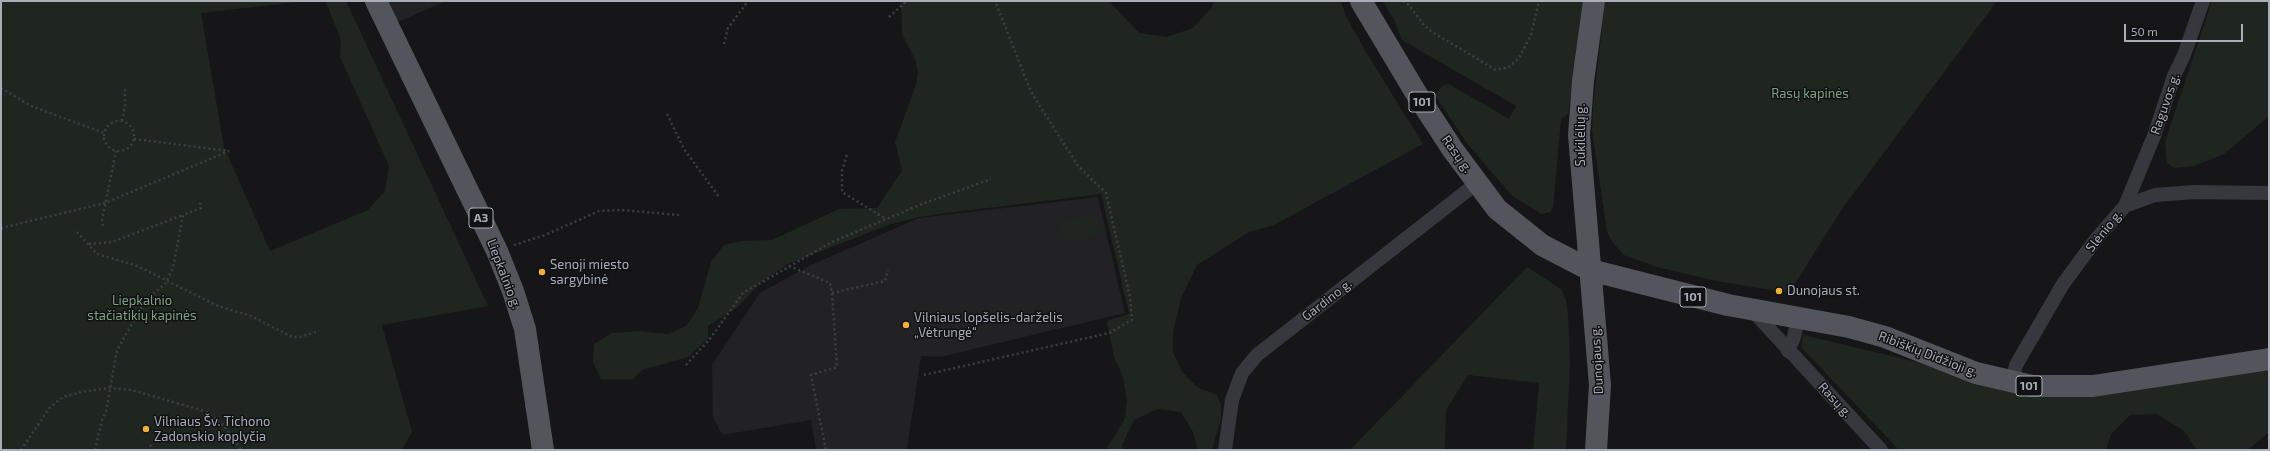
<!DOCTYPE html>
<html>
<head>
<meta charset="utf-8">
<style>
	body { margin:0 }
	#map { position:relative; width:2270px; height:451px; overflow:hidden; background:#161618; font-family:"Exo 2",sans-serif }
	canvas { display:block }
	.frame { position:absolute; inset:0; border:2px solid #a8adb8; pointer-events:none }
	.scale { position:absolute; left:2124px; top:24px; width:119px; height:18px; box-sizing:border-box; border:2px solid #a8adb8; border-top:0; padding-left:5px; font-size:12px; line-height:14px; white-space:nowrap; color:#a8adb8; -webkit-text-stroke:3px #111113; paint-order:stroke }
</style>
</head>
<body>
<div id="map">
<canvas width="2270" height="451"></canvas>
<div class="frame"></div>
<div class="scale">50 m</div>
</div>
<script>
const g = document.querySelector('canvas').getContext('2d');
g.lineJoin = 'round';
function fillPath(path, color) { g.fillStyle = color; g.fill(path, 'evenodd'); }
const poly = rows => new Path2D(rows.map(r => 'M' + r).join(''));
function trace(path, color, width, dash) { g.strokeStyle = color; g.lineWidth = width; g.lineCap = dash ? 'butt' : 'round'; g.setLineDash(dash || []); g.stroke(path); }
function write(font, color, halo, rows, align = 'center') {
  g.font = font + ' "Exo 2",sans-serif'; g.lineWidth = 3; g.setLineDash([]); g.textBaseline = 'middle'; g.strokeStyle = halo; g.fillStyle = color; for (const [text, x, y, turn = 0] of rows) {
    g.save(); g.translate(x, y); g.rotate((+turn || 0) * Math.PI / 180); g.textAlign = isNaN(turn) ? turn : align; if (halo) g.strokeText(text, 0, 0); g.fillText(text, 0, 0); g.restore();
  }
}
fillPath(poly([
	[386,1,446,1,396,23],
	[1098,197,1125,313,940,357,921,356,907,450,816,450,811,420,722,435,713,417,712,365,760,293,811,265,919,218]
]), '#222225');
fillPath(poly([
	[1,1,346,1,488,306,382,325,412,432,402,450,1,450],
	[307,1,326,2,341,40,340,57,389,166,385,191,368,210,270,251,224,147,201,13],
	[901,1,1109,1,1139,33,1167,37,1193,28,1212,7,1214,1,1341,1,1346,16,1366,52,1423,144,1274,225,1249,232,1197,265,1181,298,1173,332,1173,352,1182,372,1197,387,1217,395,1221,405,1221,418,1212,450,1198,450,1193,432,1181,412,1158,409,1134,420,1122,445,1123,450,1106,450,1125,418,1127,400,1123,377,1114,357,1107,321,1129,314,1101,194,947,213,919,217,891,224,788,264,760,283,738,307,708,326,708,339,688,357,642,370,633,379,601,379,593,362,594,344,612,333,638,331,668,334,686,326,698,308,711,262,724,245,742,241,772,240,839,209,877,208,902,170,895,142,916,85,918,72,915,59,902,34],
	[1383,1,1584,1,1568,114,1561,119,1553,208,1550,212,1542,214,1512,196,1466,142,1435,95,1442,86,1449,84,1509,119,1516,106,1402,40,1394,20],
	[1605,1,1997,1,1842,209,1789,293,1716,281,1657,267,1624,255,1613,243,1607,232,1592,131,1593,106],
	[2212,1,2269,1,2269,116,2224,154,2194,166,2174,168,2167,163,2165,142],
	[1095,214,1100,235,1064,243,1059,222],
	[1527,267,1561,289,1566,300,1568,316,1570,364,1566,450,1533,450,1539,383,1468,375,1446,410,1445,450,1350,450],
	[1803,335,1921,363,2050,396,2081,397,2269,370,2269,432,2248,450,2197,450,2184,431,2157,414,2130,415,2111,434,2106,450,1899,450,1802,348]
]), '#1e261f');
trace(poly([
	[1403,1,1409,5,1424,25,1432,32,1496,70,1509,67,1519,58,1531,35,1539,1],
	[889,17,907,1],
	[724,44,728,28,748,1],
	[1,88,31,106,104,133],
	[667,114,684,149,719,197],
	'104 136a15 15 0 1 1 30 0a15 15 0 1 1-30 0Z',
	[122,121,125,107,125,86],
	[134,139,229,151],
	[847,155,842,170,842,192,886,219],
	[103,226,102,220,116,151],
	[1,228,105,203,229,151],
	[77,232,97,254,135,265,218,306,251,316,292,337,300,337,319,331],
	[89,244,112,242,183,215],
	[514,245,545,235,599,211,621,210,679,215],
	[789,266,830,283,832,293,837,367,811,375,826,450],
	[832,293,885,281,888,270],
	[686,365,709,340,743,293,832,242,922,204,991,179],
	[924,375,1109,333,1132,320,1130,297,1106,193,1078,166,1031,92,995,1],
	[150,445,153,450],
	[21,450,50,407,63,397,81,392,109,388,132,390,207,412,224,426,241,450],
	[95,450,102,420,106,412,117,350,145,301,165,284,173,268,183,215,201,208,200,200]
]), '#3d3f44', 2.5, [2, 3]);
trace(poly([
	[2125,206,2154,136,2174,76,2184,55,2203,1],
	[1752,310,1881,450],
	[1788,351,1794,337,1798,318],
	[2012,383,2016,365,2063,284,2097,238,2125,206,2155,195,2194,192,2269,193],
	[1225,450,1232,400,1242,373,1257,355,1477,183]
]), '#37383d', 14);
trace(poly([
	[376,1,497,251,513,291,525,329,543,450],
	[1361,1,1419,98,1453,150,1497,209,1542,245,1590,270,1728,305,1849,327,1885,337,1976,373,2032,386,2093,386,2269,359],
	[1594,1,1583,81,1579,135,1600,385,1596,450]
]), '#53555c', 22);
for (const [x, y, r, color] of [
	[542,272,4,"#f2b134"],
	[1779,291,4,"#f2b134"],
	[906,325,4,"#f2b134"],
	[146,429,4,"#f2b134"]
]) { const dot = new Path2D(); dot.arc(x, y, r, 0, 2 * Math.PI); g.fillStyle = color; g.fill(dot); trace(dot, '#111113', 1.5); }
for (const [x, y, w] of [
	[1422,102,26],
	[481,218,24],
	[1693,297,26],
	[2029,386,26]
]) { const box = new Path2D(); box.roundRect(x - w / 2, y - 10, w, 20, 3); g.fillStyle = '#111113'; g.fill(box); trace(box, '#a8adb8', 1); }
write('bold 12px', '#a8adb8', null, [
	["101",1422,102],
	["A3",481,218],
	["101",1693,297],
	["101",2029,386]
]);
write('13px', '#7fa381', '#111113', [
	["Rasų kapinės",1810,94],
	["Liepkalnio",142,301],
	["stačiatikių kapinės",142,316]
]);
write('13px', '#a8adb8', '#111113', [
	["Raguvos g.",2165,104,-71],
	["Sukilėlių g.",1581,135,-90],
	["Rasų g.",1457,154,55],
	["Slėnio g.",2104,231,-51],
	["Liepkalnio g.",504,274,69],
	["Gardino g.",1327,300,-38],
	["Ribiškių Didžioji g.",1928,354,21],
	["Dunojaus g.",1597,360,-93],
	["Rasų g.",1835,400,47]
]);
write('13px', '#a8adb8', '#111113', [
	["Senoji miesto",550,265],
	["sargybinė",550,280],
	["Dunojaus st.",1787,291],
	["Vilniaus lopšelis-darželis",914,318],
	["„Vėtrungė“",914,333],
	["Vilniaus Šv. Tichono",154,422],
	["Zadonskio koplyčia",154,437]
], 'left');
</script>
</body>
</html>
